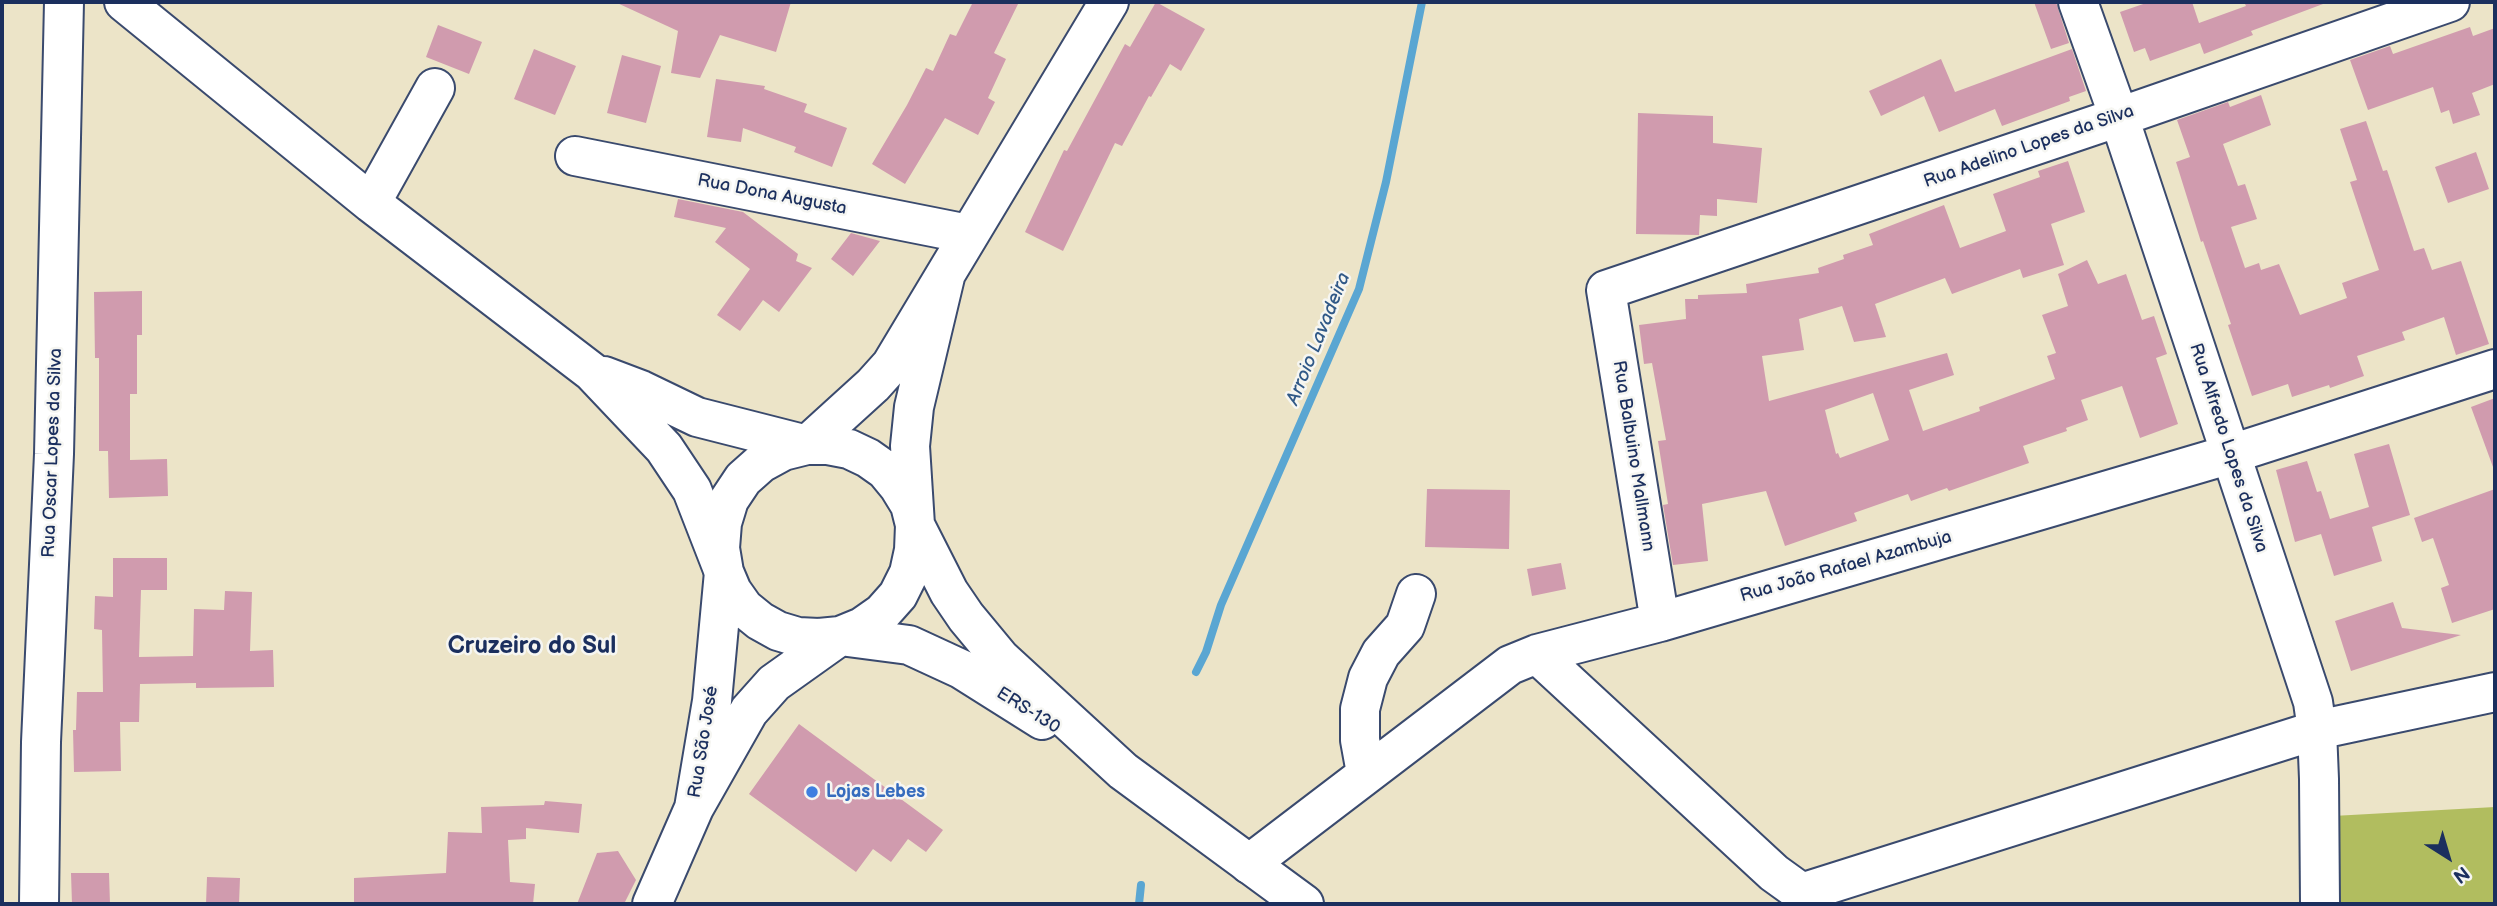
<!DOCTYPE html>
<html>
<head>
<meta charset="utf-8">
<style>
	body { margin:0 }
	#map { position:relative; width:2497px; height:906px; overflow:hidden; background:#ece4c8; font-family:"Balsamiq Sans",sans-serif }
	canvas { display:block }
	.frame { position:absolute; inset:0; border:4px solid #1b2f5e; pointer-events:none }
	.north { position:absolute; left:2413px; top:822px; width:70px; height:70px; -webkit-text-stroke:5px #f6f6f2; paint-order:stroke; rotate:143deg; font-size:19px; font-weight:700; line-height:28px; text-align:center; color:#1b2f5e }
	.north::after { content:''; display:block; margin:auto; width:24px; height:32px; background:#1b2f5e; clip-path:polygon(50% 0,100% 100%,50% 72%,0 100%) }
</style>
</head>
<body>
<div id="map">
<canvas width="2497" height="906"></canvas>
<div class="frame"></div>
<div class="north">N</div>
</div>
<script>
const g = document.querySelector('canvas').getContext('2d');
g.lineJoin = 'round';
function fillPath(path, color) { g.fillStyle = color; g.fill(path, 'evenodd'); }
const poly = rows => new Path2D(rows.map(r => 'M' + r).join(''));
function trace(path, color, width, dash) { g.strokeStyle = color; g.lineWidth = width; g.lineCap = dash ? 'butt' : 'round'; g.setLineDash(dash || []); g.stroke(path); }
function write(font, color, halo, rows, align = 'center') {
  g.font = font + ' "Balsamiq Sans",sans-serif'; g.lineWidth = 5; g.setLineDash([]); g.textBaseline = 'middle'; g.strokeStyle = halo; g.fillStyle = color; for (const [text, x, y, turn = 0] of rows) {
    g.save(); g.translate(x, y); g.rotate((+turn || 0) * Math.PI / 180); g.textAlign = isNaN(turn) ? turn : align; if (halo) g.strokeText(text, 0, 0); g.fillText(text, 0, 0); g.restore();
  }
}
fillPath(poly([
	[2495,807,2495,904,2335,904,2333,816]
]), '#b1bd5f');
trace(poly([
	[1196,672,1206,652,1221,605,1359,289,1386,182,1422,2],
	[1139,904,1141,885]
]), '#5aa6d2', 8);
fillPath(poly([
	[615,2,791,2,776,52,720,35,700,78,671,73,678,31],
	[973,2,1019,2,994,53,1006,59,988,98,995,102,978,135,945,118,905,184,872,164,907,105,926,68,933,71,950,34,956,36],
	[1156,2,1205,29,1181,71,1170,64,1151,97,1149,96,1122,146,1115,143,1063,251,1025,232,1064,150,1067,151,1125,44,1130,47],
	[2034,2,2056,2,2069,43,2051,49],
	[2149,2,2192,2,2199,23,2246,6,2244,2,2322,2,2323,4,2251,31,2253,35,2204,54,2200,43,2150,61,2145,48,2134,52,2120,12],
	[438,25,482,42,469,74,426,57],
	[2470,27,2473,36,2495,28,2495,84,2472,93,2480,115,2453,124,2449,110,2441,113,2433,87,2368,110,2350,60,2390,46,2393,54],
	[534,49,576,66,555,115,514,99],
	[2072,49,2086,91,2069,97,2070,101,2002,126,1995,109,1939,132,1924,96,1881,116,1869,91,1941,59,1955,92],
	[622,55,661,66,646,123,607,113],
	[716,79,765,86,764,89,807,104,804,112,847,128,832,167,794,152,796,147,743,128,741,142,707,137],
	[2261,95,2271,125,2223,144,2238,186,2245,184,2257,219,2231,227,2245,268,2259,263,2261,270,2279,264,2300,315,2347,298,2342,283,2379,270,2350,182,2357,180,2340,129,2366,121,2383,171,2387,170,2414,251,2424,248,2432,270,2461,261,2489,344,2456,355,2444,317,2402,332,2405,340,2357,356,2364,376,2330,388,2329,385,2292,397,2288,384,2252,396,2228,325,2231,324,2203,241,2201,242,2176,162,2190,157,2177,120,2228,102,2230,107],
	[1638,113,1713,116,1713,143,1762,148,1757,203,1717,199,1717,216,1700,215,1699,235,1636,234],
	[2476,152,2489,189,2448,203,2435,167],
	[2068,161,2085,212,2051,224,2064,265,2023,278,2020,269,1952,294,1945,278,1875,304,1886,337,1854,342,1842,306,1799,319,1804,350,1762,356,1769,401,1947,353,1954,375,1909,390,1923,431,1980,411,1979,407,2055,379,2047,356,2056,353,2042,315,2068,306,2058,274,2087,260,2098,284,2126,274,2142,320,2154,316,2167,354,2156,358,2178,424,2140,438,2122,386,2081,400,2088,420,2066,428,2067,431,2023,446,2029,463,1949,491,1947,488,1911,501,1908,494,1854,513,1857,521,1785,546,1766,491,1702,504,1708,561,1673,565,1663,505,1668,504,1658,441,1666,440,1652,363,1644,364,1639,325,1686,319,1685,299,1698,299,1698,295,1747,293,1746,284,1819,273,1818,268,1844,259,1843,255,1873,245,1869,234,1944,205,1960,248,2006,231,1993,194,2040,177,2038,171],
	[1873,393,1889,440,1840,458,1838,453,1836,454,1825,410],
	[678,199,743,212,798,254,796,261,812,268,779,312,763,300,740,331,717,315,750,269,715,242,726,228,674,217],
	[851,233,880,241,853,276,831,259],
	[142,291,142,335,137,335,137,394,130,394,130,460,167,459,168,496,109,498,108,451,99,451,99,358,95,358,94,292],
	[2495,398,2495,466,2493,467,2471,407],
	[2389,444,2410,515,2372,527,2382,561,2334,576,2321,534,2295,542,2276,470,2307,461,2317,492,2321,491,2330,519,2369,507,2354,454],
	[1427,489,1510,490,1509,549,1425,547],
	[2495,489,2495,609,2452,623,2441,588,2449,585,2433,538,2422,542,2414,518],
	[113,558,167,558,167,590,141,590,139,657,193,656,194,609,224,610,225,591,252,592,250,651,273,650,274,687,196,688,196,683,140,684,139,722,120,722,121,771,74,772,73,730,76,730,77,692,103,692,102,630,94,629,95,596,113,597],
	[1561,563,1566,589,1532,596,1527,569],
	[2393,602,2402,628,2461,635,2351,671,2335,621],
	[799,724,943,830,926,852,908,839,891,862,873,849,856,872,749,794],
	[545,801,582,804,579,833,526,828,526,839,508,840,510,882,535,884,533,904,354,904,354,878,446,873,448,832,482,833,481,807,544,805],
	[618,851,636,880,624,904,577,904,597,853],
	[71,873,109,873,110,904,72,904],
	[207,877,240,878,239,904,206,904]
]), '#d09bae');
const minor = poly([
	[124,2,371,203,592,372,664,448,692,490,722,567],
	[2078,2,2119,117,2313,702,2317,730,2319,779,2320,904],
	[575,156,968,234],
	[371,203,435,88],
	[604,376,641,390,697,417,807,445],
	[1660,622,1606,290,2119,117,2450,2],
	[1537,654,1774,873,1817,904],
	[1366,773,1360,740,1360,709,1368,678,1381,653,1405,626,1416,594],
	[1249,864,1510,665,1537,654,1660,622,2231,454,2495,369],
	[1801,893,2317,730,2495,692],
	[39,904,41,742,54,454,64,2]
]);
const major = poly([
	[945,277,914,407,910,446,915,525,914,550,909,573,898,595,882,613,862,627,840,636,819,638,798,637,778,631,760,621,744,608,732,591,724,572,720,548,722,523,729,500,743,479,761,463,783,451,807,445,828,445,849,449,868,458,885,470,899,487,910,505,915,525,949,592,966,617,1000,658,1123,771,1304,904],
	[807,445,873,385,891,365,1109,2],
	[694,808,749,711,774,683,840,636,909,645,961,669,1042,720],
	[652,904,694,808,712,701,724,572]
]);
trace(minor, '#3a4a6e', 42);
trace(major, '#3a4a6e', 42);
trace(minor, '#fff', 38);
trace(major, '#fff', 38);
for (const [x, y, r, color] of [
	[812,792,7,"#3f7fe0"]
]) { const dot = new Path2D(); dot.arc(x, y, r, 0, 2 * Math.PI); g.fillStyle = color; g.fill(dot); trace(dot, '#f6f6f2', 2.5); }
write('18px', '#1b2f5e', '#f6f6f2', [
	["Rua Adelino Lopes da Silva",2029,147,-19],
	["Rua Dona Augusta",772,195,11],
	["Rua Alfredo Lopes da Silva",2228,448,72],
	["Rua Oscar Lopes da Silva",53,453,-88],
	["Rua Balbuino Mallmann",1633,456,81],
	["Rua João Rafael Azambuja",1846,567,-16],
	["ERS-130",1028,711,32],
	["Rua São José",704,742,-81]
]);
write('bold 18px', '#366cbe', '#f6f6f2', [
	["Lojas Lebes",826,792]
], 'left');
write('italic 19px', '#315987', '#f6f6f2', [
	["Arroio Lavadeira",1319,339,-68]
]);
write('bold 24px', '#1b2f5e', '#f6f6f2', [
	["Cruzeiro do Sul",532,647]
]);
</script>
</body>
</html>
